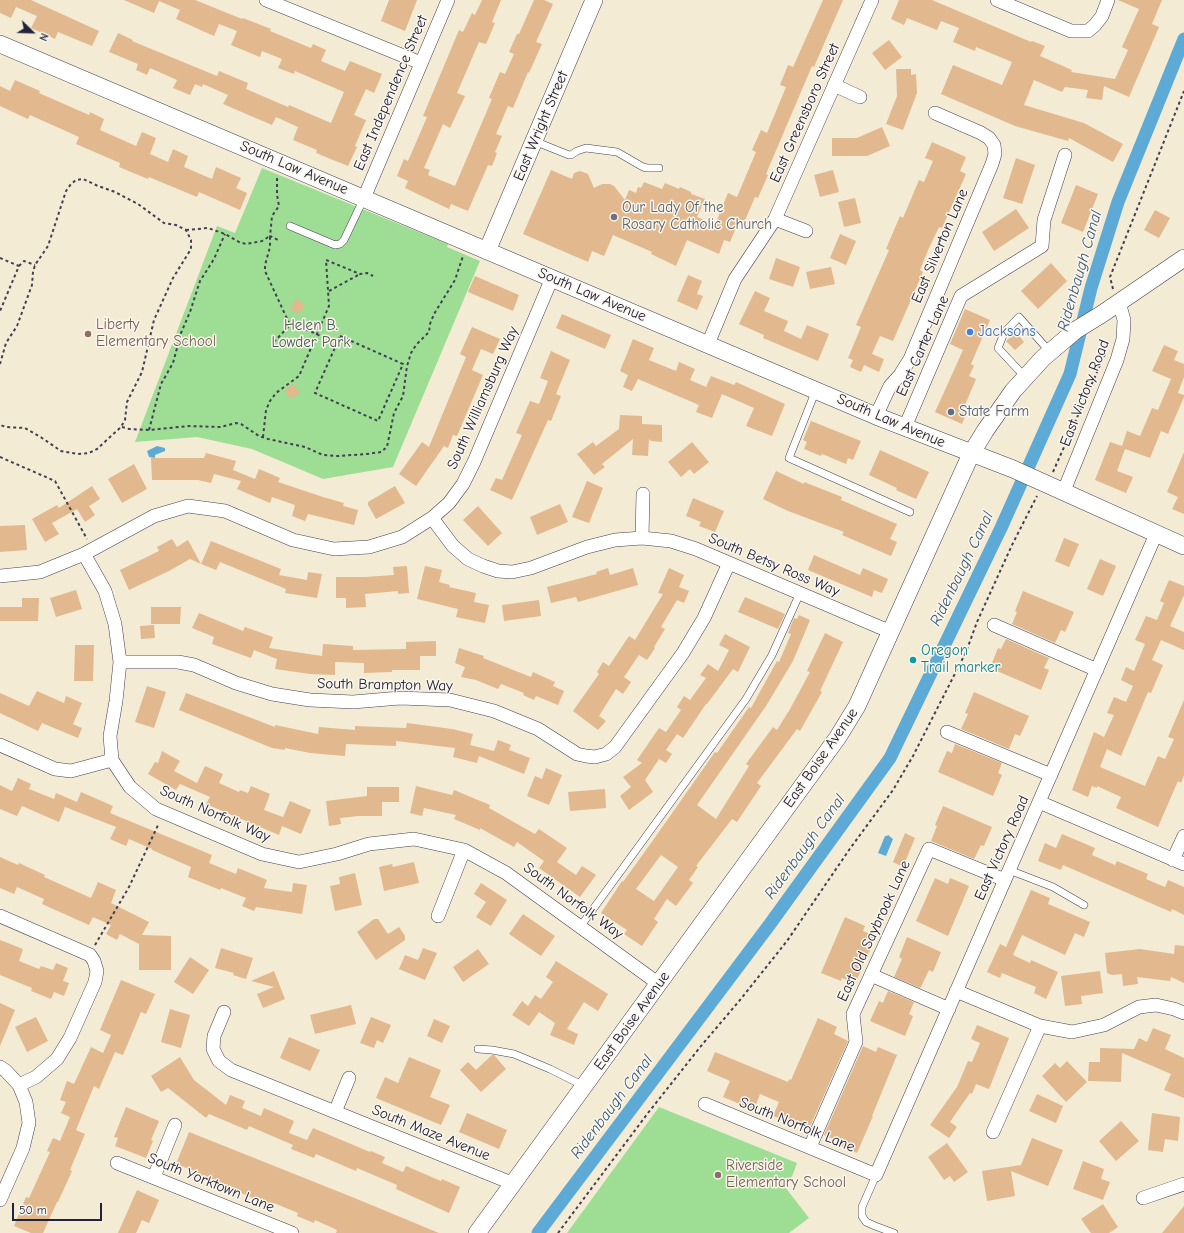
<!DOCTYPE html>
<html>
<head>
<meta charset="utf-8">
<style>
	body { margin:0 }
	#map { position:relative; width:1184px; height:1233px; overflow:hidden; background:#f4ebd5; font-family:"Comic Neue",sans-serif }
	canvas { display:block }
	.north { position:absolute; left:12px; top:12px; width:40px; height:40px; -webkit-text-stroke:3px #fbf7ec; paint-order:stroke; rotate:113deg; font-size:11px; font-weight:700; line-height:16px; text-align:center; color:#22223b }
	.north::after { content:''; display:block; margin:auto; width:14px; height:18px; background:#22223b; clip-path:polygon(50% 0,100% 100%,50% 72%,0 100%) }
	.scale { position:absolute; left:12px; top:1203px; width:90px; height:18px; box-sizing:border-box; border:2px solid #22223b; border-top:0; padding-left:5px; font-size:12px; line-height:14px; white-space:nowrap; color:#22223b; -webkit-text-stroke:3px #fbf7ec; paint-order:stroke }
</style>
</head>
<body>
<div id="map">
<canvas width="1184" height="1233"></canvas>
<div class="north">N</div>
<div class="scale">50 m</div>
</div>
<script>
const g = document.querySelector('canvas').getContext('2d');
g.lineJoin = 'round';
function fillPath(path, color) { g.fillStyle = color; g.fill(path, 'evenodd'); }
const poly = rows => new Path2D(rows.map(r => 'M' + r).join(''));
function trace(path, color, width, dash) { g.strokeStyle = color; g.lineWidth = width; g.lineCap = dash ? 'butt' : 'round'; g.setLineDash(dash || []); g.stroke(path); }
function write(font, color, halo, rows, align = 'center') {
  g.font = font + ' "Comic Neue",sans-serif'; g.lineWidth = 3; g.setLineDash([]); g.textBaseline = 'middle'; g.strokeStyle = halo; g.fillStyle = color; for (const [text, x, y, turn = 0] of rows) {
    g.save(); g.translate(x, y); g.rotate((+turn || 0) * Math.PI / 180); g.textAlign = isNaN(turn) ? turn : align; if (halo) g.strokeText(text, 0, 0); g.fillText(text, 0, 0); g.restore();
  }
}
fillPath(poly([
	[262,168,448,244,447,247,480,261,393,467,323,479,252,449,197,437,135,442,217,226,235,233],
	[659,1107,797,1163,790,1182,785,1187,809,1218,789,1233,567,1233]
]), '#9dde94');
fillPath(poly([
	[157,446,165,448,165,451,155,455,155,458,149,457,147,451],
	[888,835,893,839,886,856,878,853,885,836,887,836]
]), '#5caad5');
trace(poly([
	[538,1233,770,924,890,758,1001,528,1070,374,1091,288,1118,202,1184,39]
]), '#5caad5', 13);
fillPath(poly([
	[0,0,31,0,99,31,92,46,58,32,55,39,31,28,37,16,16,7,11,18,0,13],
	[124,0,195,0,242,19,243,18,271,29,270,31,311,48,313,44,326,50,321,61,345,71,350,61,382,74,374,93,366,89,354,115,366,120,355,146,357,147,348,166,316,153,317,150,293,140,298,127,276,117,272,125,223,104,228,95,203,84,202,87,195,84,190,95,173,88,177,80,150,68,147,75,136,70,138,64,109,52,118,33,133,40,132,41,217,76,219,71,248,83,246,89,288,107,289,105,331,123,344,92,295,71,294,74,278,68,282,59,262,51,260,57,231,45,237,31,219,24,214,36,176,19,180,10,159,1,154,13],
	[389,0,417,0,405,31,381,21],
	[482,0,501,0,492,22,495,23,486,44,479,42,457,93,465,96,450,128,443,124,424,168,430,170,428,175,455,186,492,99,489,98,500,72,505,74,514,54,509,52,517,34,519,34,534,0,544,0,553,4,536,42,542,44,529,73,528,72,513,108,508,106,496,134,502,136,495,152,497,153,492,166,488,165,468,211,451,204,449,209,405,188,408,181,397,176,404,159,408,161,427,117,423,116,459,30,463,32,472,13,475,15],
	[823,0,843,0,814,67,812,66,766,174,768,175,758,198,755,197,743,225,738,223,730,242,724,240,719,254,687,240,676,266,651,254,652,252,613,235,604,256,592,251,588,262,523,234,551,170,572,179,574,173,580,171,588,174,594,188,602,184,610,184,614,186,625,200,629,190,636,193,638,187,641,188,644,182,662,189,665,183,679,189,680,187,691,192,691,194,705,199,697,217,715,225,728,193,737,197,756,152,752,150,761,130,767,133,786,87,780,85,788,65,793,67],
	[899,0,932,0,1031,42,1032,41,1045,46,1040,56,1072,70,1071,72,1115,79,1128,50,1122,47,1139,9,1118,0,1162,0,1152,24,1159,27,1129,97,1104,86,1102,100,1086,98,1088,90,1065,87,1062,92,1034,80,1024,105,1084,123,1123,144,1113,162,1069,138,1068,141,1015,126,941,94,953,65,1002,85,1012,62,976,47,975,51,953,42,959,28,941,21,937,30,907,18,904,25,891,19],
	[889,40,902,57,885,70,872,53],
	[896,69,911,69,911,75,916,74,917,93,903,130,886,124,897,96],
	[15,80,40,91,39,93,89,115,90,112,104,119,100,130,136,146,142,132,156,138,150,154,168,162,173,149,188,156,184,167,212,179,216,167,241,178,236,188,247,193,240,210,199,192,197,197,149,177,148,179,119,167,120,163,76,144,79,137,30,115,28,119,0,106,0,86,10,91],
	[882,127,890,146,867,156,832,156,832,138,857,138],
	[932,142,966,157,960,171,966,174,942,228,939,227,929,248,920,270,923,272,893,341,880,336,872,354,884,359,879,372,864,365,861,372,850,367,853,360,848,358,861,327,856,325,889,250,886,249,900,216,903,218,919,180,924,182,933,161,925,158],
	[1016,158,1035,165,1022,204,1003,198],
	[833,170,839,192,820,197,814,175],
	[1076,185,1098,194,1083,232,1061,223],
	[855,198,861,223,844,227,838,202],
	[1016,209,1029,228,994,251,982,232],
	[1155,210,1170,218,1159,238,1144,230],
	[840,234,856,241,846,265,830,258],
	[776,258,800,267,793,287,769,279],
	[1051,263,1067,281,1038,309,1021,291],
	[831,267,835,284,810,289,806,272],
	[688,275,702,281,697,294,703,296,697,310,677,301],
	[475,276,519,295,513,311,468,292],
	[755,291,770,298,764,311,788,321,784,331,801,339,807,325,829,334,818,361,763,338,764,335,739,324],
	[296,299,305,305,299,314,290,309],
	[965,309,990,320,971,364,974,366,969,376,976,379,963,410,967,412,962,424,935,412,963,350,950,344],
	[562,314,611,335,605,349,556,328],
	[472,327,500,339,493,354,481,349,472,370,483,375,457,436,453,435,448,448,444,446,416,486,399,474,422,442,429,447,466,357,460,354],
	[1016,332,1024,342,1015,350,1006,341],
	[633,339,654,348,649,360,676,371,679,362,695,369,690,380,706,387,711,376,734,385,736,382,785,404,772,436,746,426,754,408,722,394,712,418,696,412,699,405,638,379,632,391,623,387,628,375,620,371],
	[1164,345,1178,351,1174,360,1184,364,1184,377,1178,393,1184,395,1184,397,1168,434,1161,431,1150,458,1125,449,1117,471,1133,477,1126,493,1095,480,1110,442,1122,446,1127,431,1140,436,1152,408,1158,410,1171,379,1152,371],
	[551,351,570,360,556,394,561,396,551,421,548,420,512,500,490,490,496,478,502,480,522,435,516,433,530,401,539,404,548,381,540,378],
	[293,384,300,393,291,399,284,391],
	[620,415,642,416,642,424,662,425,662,442,651,441,649,439,648,456,632,455,633,439,602,464,605,467,594,475,577,454,593,442,596,446,619,429],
	[811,421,861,441,853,460,848,458,846,464,822,454,821,456,804,449,807,442,803,440],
	[692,442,709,462,694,474,690,469,681,477,668,462],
	[880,450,929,472,916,499,896,490,897,488,869,475],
	[1184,452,1184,514,1172,509,1178,497,1167,492],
	[206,453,236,461,233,470,255,479,259,469,280,478,278,482,323,497,344,503,343,506,358,510,354,525,308,514,305,521,292,516,295,505,272,497,270,503,237,489,241,481,214,474,211,483,198,480,152,480,151,458,204,458],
	[134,464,147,489,122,503,108,479],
	[776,471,804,484,804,482,842,497,841,500,897,524,890,539,897,542,891,556,842,535,844,532,788,511,763,499],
	[587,481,603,488,589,523,572,517],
	[92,486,100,499,89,506,95,515,85,522,77,509,52,523,59,534,45,542,32,519,57,505,59,508],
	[395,486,405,503,376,519,368,505,368,502],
	[693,498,724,511,715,532,699,526,701,522,686,516],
	[560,504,568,522,537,535,530,517],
	[478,506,502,533,488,546,463,520],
	[25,525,27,550,0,552,0,526],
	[1064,538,1079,544,1069,567,1055,561],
	[172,539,177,547,188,540,201,564,190,559,169,571,129,590,120,570,159,551,157,547],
	[211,541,281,569,279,575,307,580,308,572,322,574,317,598,285,593,286,589,220,562,216,570,201,564],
	[814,555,860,575,863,568,888,579,882,593,874,590,872,597,808,570],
	[1100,559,1116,566,1103,596,1087,589],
	[407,566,409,593,398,594,398,591,365,594,366,607,346,608,346,598,336,598,336,577,365,577,394,575,393,567],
	[425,566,442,570,439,582,450,585,449,587,476,593,474,602,489,605,485,623,456,617,458,609,417,599],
	[608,568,610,575,633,568,638,585,578,602,576,597,551,603,547,587,597,574,596,572],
	[669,568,684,575,679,587,689,591,684,603,677,600,661,627,665,629,654,647,655,648,647,660,639,655,624,677,631,682,623,694,616,689,599,716,606,721,598,730,573,711,599,674,597,672,603,662,609,666,629,636,635,640,663,594,658,593],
	[1169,580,1184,586,1184,595,1170,626,1184,632,1184,650,1161,640,1152,660,1163,665,1151,693,1148,692,1121,756,1107,749,1100,767,1145,786,1158,756,1165,759,1174,739,1168,737,1184,700,1184,775,1181,783,1178,781,1158,827,1116,808,1121,797,1097,786,1097,788,1092,786,1088,797,1072,790,1094,732,1104,737,1114,715,1107,713,1114,697,1126,702,1133,686,1121,680,1126,667,1134,671,1145,644,1135,640,1146,616,1157,620,1164,603,1160,601],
	[76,590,82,609,56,617,50,598],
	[1023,591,1074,612,1065,632,1061,630,1055,643,1012,624,1017,612,1015,611],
	[745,597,785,614,778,629,738,612],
	[22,598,39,598,38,621,0,621,0,607,22,607],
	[539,600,541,616,504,621,502,605],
	[151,607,181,607,180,624,151,624],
	[199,613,243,631,245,627,273,637,269,648,322,656,323,644,353,646,353,650,406,649,406,642,436,641,436,656,420,656,420,670,392,670,392,672,364,673,364,663,335,662,335,675,310,674,275,669,277,659,254,650,251,658,212,644,214,637,192,628],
	[799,615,810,620,793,661,766,706,697,805,716,819,749,766,746,764,773,727,777,730,790,709,810,672,807,671,825,633,843,642,820,691,822,692,800,731,797,729,757,783,761,786,737,822,732,819,696,866,698,867,689,880,693,883,676,906,667,899,654,919,658,922,642,946,624,934,627,930,601,913,622,881,623,882,656,836,715,752,717,753,749,707,751,708,777,661,779,662,791,634,788,633,794,618,797,619],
	[661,855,678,867,654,901,636,889],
	[154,625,155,638,141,639,140,626],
	[725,634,750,647,738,672,733,669,707,704,706,704,683,738,677,734,666,750,672,754,666,763,659,759,645,780,653,792,629,810,620,796,631,787,623,777,642,763,637,760,659,728,666,732,681,710,677,707,684,696,690,700,706,678,700,675,708,664,718,671,729,650,719,645],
	[1006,639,1049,658,1044,668,1049,670,1041,690,990,668,998,648,1001,649],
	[75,645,94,645,93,681,74,681],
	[459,648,484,656,483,658,531,677,533,672,555,682,553,686,564,691,558,705,536,696,534,700,523,695,524,693,501,684,498,689,476,680,461,677,465,667,455,663],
	[147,686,166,692,154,728,135,722],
	[37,691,64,703,66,696,82,703,73,724,82,728,78,738,42,723,38,731,0,713,0,693,29,706],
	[974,692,1029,716,1020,736,1015,734,1009,749,961,729,968,714,965,713],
	[186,693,275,727,275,725,318,734,319,727,355,730,355,726,406,728,407,723,452,729,473,734,470,745,494,751,498,740,511,745,509,750,530,758,524,774,479,756,477,763,453,757,455,748,396,741,396,746,346,744,345,756,310,753,285,748,285,750,272,748,179,710],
	[955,744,1002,763,998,773,1002,775,993,796,938,772,947,751,952,753],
	[162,751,180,761,174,771,197,783,205,766,223,774,219,783,239,792,240,790,248,793,251,786,270,794,264,810,283,817,290,801,311,810,301,834,282,826,279,835,206,804,210,797,180,784,176,790,148,774,155,762,158,763],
	[546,768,562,775,549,805,527,796,535,776,542,779],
	[18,778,31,784,29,789,54,799,56,793,77,802,81,792,113,806,110,813,212,855,209,863,236,874,238,868,267,880,264,888,292,892,293,883,307,885,302,914,256,907,254,911,242,906,246,898,221,888,220,890,188,877,191,867,152,850,152,849,129,839,126,846,110,839,116,827,65,807,59,822,22,806,17,816,0,809,0,785,12,791],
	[416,786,452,795,454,790,490,805,489,808,535,834,539,829,567,848,557,862,576,875,582,866,596,875,580,897,539,868,544,861,517,842,514,847,480,828,480,830,454,819,456,815,424,808,422,816,410,813],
	[367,787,399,787,399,802,382,802,382,816,358,816,340,818,341,824,329,826,326,801,367,796],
	[605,789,606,808,570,811,568,792],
	[943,806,992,827,984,846,981,845,974,859,931,841,937,826,935,825],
	[905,833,915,838,903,867,893,862],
	[1062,834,1095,848,1092,855,1115,865,1117,861,1148,874,1146,879,1165,887,1168,880,1184,887,1184,915,1172,909,1171,912,1063,865,1061,870,1038,861,1045,843,1056,848],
	[0,857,18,865,19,863,45,875,44,877,91,898,98,882,116,890,111,903,149,922,142,935,171,936,171,970,139,970,139,944,120,934,117,940,106,934,111,925,93,917,89,925,42,904,44,899,17,887,14,894,0,888],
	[414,862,419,883,384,891,379,867,392,864,393,867],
	[355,873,362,905,335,911,330,886,340,884,339,877],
	[935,878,948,884,950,878,969,886,948,936,916,921],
	[481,883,507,900,491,926,476,917,486,902,474,894],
	[1031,890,1050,898,1048,904,1090,922,1084,937,1075,933,1065,955,1022,935,1013,955,1030,963,1031,960,1058,972,1046,999,1034,993,1036,987,1002,973,1000,978,987,972,1000,944,1006,947],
	[523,914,555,936,541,956,509,934],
	[845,917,865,926,863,931,876,936,855,984,842,978,841,981,821,973],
	[374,919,378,919,388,934,399,927,405,936,405,940,376,960,357,932],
	[907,937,941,952,933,972,929,970,921,987,920,988,894,977,902,959,899,957],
	[0,940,23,949,19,961,39,969,41,966,53,970,56,963,68,968,63,981,69,983,64,996,54,992,51,999,31,991,32,988,0,975],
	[1175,945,1184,946,1184,983,1171,977,1170,981,1137,977,1138,984,1123,986,1122,974,1112,975,1107,973,1105,953,1140,949,1174,954],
	[221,948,253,958,246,979,233,975,234,973,215,968],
	[423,948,437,953,425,980,399,969,405,955,418,960],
	[478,949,489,964,463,982,453,967],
	[190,957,209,970,193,994,174,982],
	[556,961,608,994,598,1011,584,1002,567,1029,578,1034,574,1045,550,1035,555,1023,539,1012,529,1026,512,1015,522,1001,528,1006,535,995,541,999,553,982,546,977],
	[274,971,285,999,263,1008,257,994,274,987,251,981],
	[1100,971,1103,993,1081,996,1082,1004,1065,1006,1061,976],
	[121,980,155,994,146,1014,141,1012,123,1055,115,1052,99,1089,94,1086,76,1130,85,1134,70,1170,72,1171,58,1202,57,1202,43,1233,31,1233,14,1226,26,1197,29,1198,50,1152,47,1151,53,1138,60,1141,70,1117,61,1113,66,1102,60,1100,67,1081,74,1084,91,1047,103,1053,111,1035,100,1030],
	[888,991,914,1002,909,1014,913,1016,905,1036,870,1021,879,1001,883,1003],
	[0,1003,15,1010,0,1046],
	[351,1005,356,1024,315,1034,310,1015],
	[170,1009,190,1015,181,1048,161,1042],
	[36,1017,48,1041,27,1052,15,1027],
	[371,1017,391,1025,383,1043,377,1040,374,1048,360,1043],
	[818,1018,837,1027,834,1034,848,1041,809,1129,773,1116,779,1102,760,1094,754,1110,723,1097,730,1081,707,1071,715,1052,788,1082,789,1079,791,1080],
	[434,1019,450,1026,442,1043,427,1036],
	[977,1025,1009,1038,989,1089,976,1084,972,1094,970,1093,950,1122,957,1127,949,1138,930,1125,957,1087,968,1061,972,1062,980,1043,971,1039],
	[1153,1028,1171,1035,1165,1049,1184,1058,1184,1098,1164,1090,1171,1074,1122,1053,1121,1082,1088,1081,1089,1062,1100,1062,1100,1048,1134,1049,1139,1038,1147,1042],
	[289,1037,320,1050,310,1071,280,1058],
	[863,1046,876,1052,878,1047,897,1055,872,1116,873,1116,857,1153,836,1144,838,1141,824,1135],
	[492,1055,494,1055,506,1069,481,1092,460,1070,468,1062,476,1070],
	[180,1057,194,1080,226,1105,230,1095,245,1101,242,1108,261,1116,264,1108,294,1121,289,1133,307,1140,313,1128,370,1152,371,1151,385,1157,382,1163,403,1172,406,1166,441,1181,442,1179,460,1187,449,1213,396,1189,397,1185,357,1168,356,1171,316,1154,314,1158,291,1149,293,1145,249,1126,247,1130,209,1114,206,1118,168,1088,161,1092,151,1076],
	[409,1057,441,1070,430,1097,450,1105,441,1125,376,1098,385,1077,398,1083],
	[1067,1061,1087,1082,1066,1102,1042,1076,1055,1063,1060,1068],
	[1037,1094,1063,1106,1056,1123,1029,1111],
	[126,1107,159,1121,151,1140,153,1141,146,1158,115,1146,118,1138,114,1137],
	[467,1113,507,1130,499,1149,459,1132],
	[1152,1113,1180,1117,1178,1141,1165,1139,1163,1152,1148,1150],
	[1121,1121,1139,1141,1116,1161,1099,1141],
	[189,1132,352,1197,439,1233,336,1233,337,1230,315,1220,314,1223,297,1216,298,1213,274,1203,273,1207,209,1179,209,1181,195,1176,197,1172,176,1164],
	[1032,1138,1063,1150,1048,1186,1011,1171,1015,1196,987,1201,982,1171,1021,1165],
	[947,1143,968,1172,954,1182,950,1176,944,1180,928,1157],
	[1083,1161,1104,1169,1101,1179,1110,1182,1103,1200,1073,1189],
	[137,1190,159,1200,149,1223,142,1220,136,1233,118,1233],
	[1103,1204,1118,1227,1109,1233,1091,1233,1081,1219],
	[1184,1206,1184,1233,1162,1233]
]), '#e2b88e');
const service = poly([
	[534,141,569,155,571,155,577,151,586,148,617,152,643,167,647,168,659,168],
	[290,226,335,245,340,244,344,240,364,198],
	[1025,377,998,348,1004,333,1019,317,1050,352],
	[816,390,789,458,910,512],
	[1009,870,1053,887,1084,905],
	[580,927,746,699,772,655,800,593],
	[478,1049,492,1050,514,1054,550,1069,584,1086],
	[876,1175,862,1207,862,1216,866,1222,875,1226,894,1233]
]);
const minor = poly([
	[266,0,421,63],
	[997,0,1071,31,1088,31,1095,25,1102,16,1108,0],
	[834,85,860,97],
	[364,198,448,0],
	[775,219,806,231],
	[708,344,735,279,775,219,872,0],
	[876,416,890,386,900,375,910,359,992,164,995,154,994,145,989,138,981,133,935,113],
	[905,427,961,296,1042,246,1044,220,1065,155],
	[1063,493,1117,360,1123,339,1124,320,1119,302],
	[432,518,453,546,468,559,483,566,498,571,512,572,531,568,587,547,615,540,642,538,671,541,696,549,891,632],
	[642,538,643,494],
	[84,554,105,591,115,624,120,662,116,701,110,736,112,760],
	[0,576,40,572,84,554,154,516,188,506,225,511,293,540,334,549,369,547,402,537,432,518,449,503,463,484,474,462,552,278],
	[994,625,1097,670],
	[120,662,178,662,194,665,236,683,272,694,310,700,353,702,400,698,450,700,494,711,538,729,577,754,586,756,595,757,606,754,615,747,683,653,704,618,729,563],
	[947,732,1051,775],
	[0,745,55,769,71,771,112,760,130,787,156,809,262,854,299,862,337,854,369,844,414,839,464,850,506,873,659,984],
	[1039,802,1184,864],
	[1173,860,1184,836],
	[0,916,90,955,94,961,97,971,95,982,70,1038,57,1059,36,1077,19,1085,26,1102,29,1123,23,1148,0,1200],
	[438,916,464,850],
	[871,975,949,1009],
	[956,991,1040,1026,1072,1032,1104,1025,1139,1007,1156,1005,1174,1009,1184,1013],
	[224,1012,214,1036,213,1049,219,1061,231,1070,514,1184],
	[0,1067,6,1071,19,1085],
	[705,1104,876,1175,1156,534],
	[335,1112,349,1078],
	[993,1132,1040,1026],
	[810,1147,856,1042,853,1014,929,849,1005,880],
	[117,1163,292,1233],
	[154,1177,175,1125],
	[1143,1198,1184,1184]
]);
const tertiary = poly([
	[0,44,876,416,1013,469,1184,546],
	[487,251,594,0],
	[477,1233,838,737,857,706,971,454,985,431,1013,391,1043,358,1076,330,1102,314,1184,258]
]);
trace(service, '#424052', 8);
trace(minor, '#424052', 14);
trace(tertiary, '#424052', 18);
trace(poly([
	[277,178,277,195,279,206,272,216,270,236,278,240],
	[186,230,208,228,225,234,239,242,246,244,262,241,270,236,270,247,265,265,265,271,289,323,288,327,274,342],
	[0,258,19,266,0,311],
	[19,266,24,261,35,265],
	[1113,289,1110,277,1184,91],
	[329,291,360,274],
	[289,323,317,334,335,347],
	[340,336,403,364,378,421,315,393,340,336],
	[0,364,6,343,17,326,32,285,33,272,35,265,48,246,66,191,71,184,76,180,83,179,98,186,115,192,138,204,164,223,176,225,186,230,191,240,191,249,173,278,154,320,142,372,127,402,125,420,121,427,97,449,89,453,78,454,61,451,42,438,25,428,6,427,0,425],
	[122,427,129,429,149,430,189,426,220,427,236,423,241,424,259,436,268,439,305,447,323,455,338,456,367,454,381,452,387,447,394,413,403,396,407,366,411,353,416,345,429,332,430,324,434,314,455,280,463,256],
	[149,430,161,384,173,363,181,333,190,312,200,281,214,259,225,234],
	[263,437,266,410,270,401,276,393,299,376,329,306,326,260,360,274,367,273,373,276],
	[0,457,55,481,87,539],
	[1053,472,1105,354],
	[95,945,129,887,159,823],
	[558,1233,648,1113,701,1046,740,1000,787,941,849,850,893,790,913,756,966,652,977,622,1012,545,1037,496]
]), '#424052', 2, [3, 3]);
trace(service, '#fff', 7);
trace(minor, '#fff', 13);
trace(tertiary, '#fff', 17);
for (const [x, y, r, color] of [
	[614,217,4,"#6b7280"],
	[970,332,4,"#3f7fe0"],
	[88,334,4,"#8d6e63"],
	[951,412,4,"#5c6f8a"],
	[913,660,4,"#0f9aa8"],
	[718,1175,4,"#8d6e63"]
]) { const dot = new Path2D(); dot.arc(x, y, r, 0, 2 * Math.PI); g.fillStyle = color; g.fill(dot); trace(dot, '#fbf7ec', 1.5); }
write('15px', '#22223b', '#fbf7ec', [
	["East Independence Street",391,93,-67],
	["East Greensboro Street",805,113,-66],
	["East Wright Street",541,126,-67],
	["South Law Avenue",294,168,23],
	["East Silverton Lane",940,246,-67],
	["South Law Avenue",592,295,23],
	["East Carter Lane",923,346,-66],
	["East Victory Road",1085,393,-69],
	["South Williamsburg Way",483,398,-66],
	["South Law Avenue",891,421,23],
	["South Betsy Ross Way",774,565,23],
	["South Brampton Way",385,685,1],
	["East Boise Avenue",821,758,-55],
	["South Norfolk Way",215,814,24],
	["East Victory Road",1002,848,-66],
	["South Norfolk Way",573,901,36],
	["East Old Saybrook Lane",874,931,-65],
	["East Boise Avenue",632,1021,-54],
	["South Norfolk Lane",797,1125,22],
	["South Maze Avenue",431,1133,22],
	["South Yorktown Lane",211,1183,22]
]);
write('15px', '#5b616d', '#fbf7ec', [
	["Our Lady Of the",622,208],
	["Rosary Catholic Church",622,225]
], 'left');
write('15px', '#785e54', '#fbf7ec', [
	["Liberty",96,325],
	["Elementary School",96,342],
	["Riverside",726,1166],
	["Elementary School",726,1183]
], 'left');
write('15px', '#475a56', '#fbf7ec', [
	["Helen B.",311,326],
	["Lowder Park",311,343]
]);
write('15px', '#366cbe', '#fbf7ec', [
	["Jacksons",978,332]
], 'left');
write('15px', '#4e5e75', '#fbf7ec', [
	["State Farm",959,412]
], 'left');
write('15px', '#0d838f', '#fbf7ec', [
	["Oregon",921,651],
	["Trail marker",921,668]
], 'left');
write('italic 16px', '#395879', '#fbf7ec', [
	["Ridenbaugh Canal",1080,271,-74],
	["Ridenbaugh Canal",962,569,-64],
	["Ridenbaugh Canal",805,847,-54],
	["Ridenbaugh Canal",612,1107,-53]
]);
</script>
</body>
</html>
